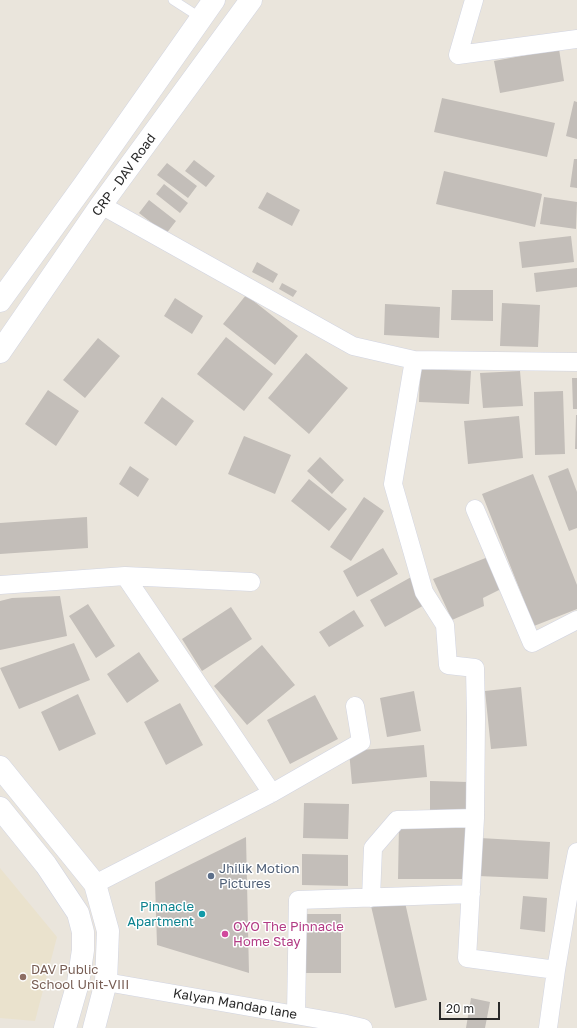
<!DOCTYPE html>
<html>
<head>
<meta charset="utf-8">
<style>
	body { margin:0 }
	#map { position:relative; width:577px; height:1028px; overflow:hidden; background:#eae5dc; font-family:"Golos Text",sans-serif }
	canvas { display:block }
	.scale { position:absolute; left:439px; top:1002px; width:61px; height:18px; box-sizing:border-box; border:2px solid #292929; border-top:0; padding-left:5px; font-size:12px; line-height:14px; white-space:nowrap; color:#292929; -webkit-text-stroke:3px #fff; paint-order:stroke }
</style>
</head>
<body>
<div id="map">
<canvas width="577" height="1028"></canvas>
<div class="scale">20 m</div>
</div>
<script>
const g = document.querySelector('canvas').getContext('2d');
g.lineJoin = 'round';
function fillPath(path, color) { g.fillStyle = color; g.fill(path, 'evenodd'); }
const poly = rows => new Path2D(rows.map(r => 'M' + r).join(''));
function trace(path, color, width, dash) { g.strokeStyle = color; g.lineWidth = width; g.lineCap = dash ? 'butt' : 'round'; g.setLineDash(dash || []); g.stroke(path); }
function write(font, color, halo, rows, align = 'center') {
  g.font = font + ' "Golos Text",sans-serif'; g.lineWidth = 3; g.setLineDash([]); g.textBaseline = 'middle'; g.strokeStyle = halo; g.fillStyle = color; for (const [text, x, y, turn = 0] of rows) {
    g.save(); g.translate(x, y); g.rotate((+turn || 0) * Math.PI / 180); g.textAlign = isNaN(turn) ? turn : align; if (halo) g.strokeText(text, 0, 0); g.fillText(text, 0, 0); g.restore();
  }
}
fillPath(poly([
	[0,868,57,937,35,1021,0,1018]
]), '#eae2cd');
fillPath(poly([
	[559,49,564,81,500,93,494,61],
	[442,98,555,123,547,157,434,132],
	[574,101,577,102,577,139,566,136],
	[574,159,577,159,577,188,570,187],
	[194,160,215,176,206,187,185,171],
	[167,163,197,186,188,198,157,175],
	[444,171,542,194,535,227,436,204],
	[164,184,188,203,180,213,156,194],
	[267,192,300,210,292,226,258,208],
	[544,197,577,202,576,229,540,224],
	[149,200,176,221,166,234,139,213],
	[571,236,574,262,522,268,519,242],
	[257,262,278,274,273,283,252,272],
	[577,268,577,287,536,292,534,273],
	[282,283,297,291,293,297,279,289],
	[452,290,493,290,493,321,451,320],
	[246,295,298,336,275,365,223,324],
	[175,298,203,316,192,334,164,316],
	[502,303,540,305,538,347,500,346],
	[385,304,440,307,439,338,384,335],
	[226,337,273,374,244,411,197,374],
	[98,338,120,356,85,398,63,380],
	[306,353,348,388,309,434,268,398],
	[420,369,471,371,469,404,419,402],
	[520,371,523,406,483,408,480,373],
	[572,378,577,378,577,409,573,409],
	[48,390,79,411,56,446,25,424],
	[563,391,565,454,535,455,534,392],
	[162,397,194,421,176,446,144,423],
	[576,415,577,415,577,449,575,449],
	[519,416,523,458,468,464,464,421],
	[244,436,291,455,275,494,228,474],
	[320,457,344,480,332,494,307,471],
	[130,466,149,479,138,497,119,484],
	[568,468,577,492,577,528,569,531,548,476],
	[533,474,577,585,577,609,534,626,482,494],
	[309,479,347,509,329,531,291,501],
	[364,497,384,511,351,561,330,547],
	[87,517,88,548,0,554,0,523],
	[383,548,398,574,357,597,343,571],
	[488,557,503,588,483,598,484,606,452,620,433,579],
	[413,576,428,603,385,627,370,600],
	[60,596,67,636,0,650,0,601,12,598],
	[88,604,115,646,96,658,69,616],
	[231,607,252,639,202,671,182,639],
	[354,610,364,626,329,647,319,632],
	[74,643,90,680,19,709,0,668],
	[262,645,295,685,247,725,214,686],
	[139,652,159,681,127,703,107,674],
	[521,687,527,746,491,749,485,691],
	[414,691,421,731,387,737,380,698],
	[78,694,96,734,59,751,41,712],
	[315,695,338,739,290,764,267,720],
	[180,703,203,745,166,765,144,722],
	[424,745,427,777,352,784,349,751],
	[430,781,468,782,467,815,430,814],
	[304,803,349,804,348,839,303,838],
	[399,824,465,825,465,879,398,879],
	[246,837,249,973,157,945,155,882],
	[480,838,550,842,548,879,478,876],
	[302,854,348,855,348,886,302,885],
	[523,896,547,898,545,932,520,929],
	[404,898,427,1000,395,1008,371,906],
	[304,914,341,914,341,973,304,973],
	[471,998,490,1002,485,1028,466,1028]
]), '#c3beb9');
const lane = poly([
	[173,0,201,18]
]);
const street = poly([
	[474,0,458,55,577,39],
	[101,205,353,346,414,360,577,362],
	[414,360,393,484,424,592,445,625,448,665,475,668,476,718,475,818,467,958,556,970],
	[475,509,532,643,577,620],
	[125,576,272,793],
	[0,585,125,576,251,582],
	[95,884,272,793,361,742,355,706],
	[371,898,373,848,397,820,475,818],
	[106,982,342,1023,363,1028],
	[296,1015,298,900,471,894],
	[548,1028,556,970,570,887,577,852]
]);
const secondary = poly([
	[0,301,84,185,214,0],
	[0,352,101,205,251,0],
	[0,767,95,884,108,931,106,982,94,1028],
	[0,808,46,865,78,913,83,932,83,950,78,983,65,1028]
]);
trace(lane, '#d1d4e1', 10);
trace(street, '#d1d4e1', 19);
trace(secondary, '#d1d4e1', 23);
trace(lane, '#fff', 9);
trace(street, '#fff', 18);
trace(secondary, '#fff', 22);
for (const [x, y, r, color] of [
	[211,876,4,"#5c6f8a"],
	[202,914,4,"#0f9aa8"],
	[225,934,4,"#d1479c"],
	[23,977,4,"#8d6e63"]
]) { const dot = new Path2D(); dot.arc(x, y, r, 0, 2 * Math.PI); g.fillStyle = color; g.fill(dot); trace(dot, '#fff', 1.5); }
write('13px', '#292929', '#fff', [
	["CRP - DAV Road",124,175,-54],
	["Kalyan Mandap lane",235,1004,10]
]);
write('13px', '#4e5e75', '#fff', [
	["Jhilik Motion",219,869],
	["Pictures",219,884]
], 'left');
write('13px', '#0d838f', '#fff', [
	["Pinnacle",194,907],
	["Apartment",194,922]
], 'right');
write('13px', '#b23c85', '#fff', [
	["OYO The Pinnacle",233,927],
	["Home Stay",233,942]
], 'left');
write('13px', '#785e54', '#fff', [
	["DAV Public",31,970],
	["School Unit-VIII",31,985]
], 'left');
</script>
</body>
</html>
